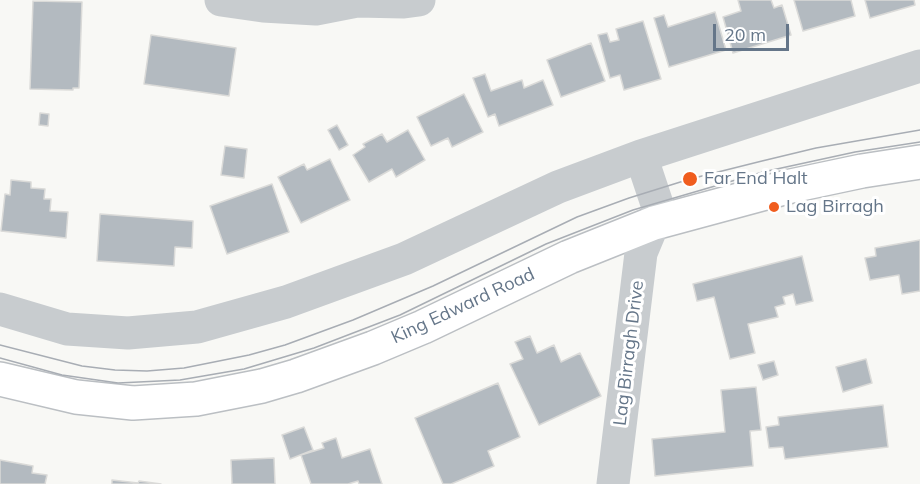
<!DOCTYPE html>
<html>
<head>
<meta charset="utf-8">
<style>
	body { margin:0 }
	#map { position:relative; width:920px; height:484px; overflow:hidden; background:#f8f8f5; font-family:Mulish,sans-serif }
	canvas { display:block }
	.scale { position:absolute; left:713px; top:24px; width:76px; height:27px; box-sizing:border-box; border:3px solid #657689; border-top:0; padding-left:8px; font-size:18px; line-height:21px; white-space:nowrap; color:#657689; -webkit-text-stroke:4px #fff; paint-order:stroke }
</style>
</head>
<body>
<div id="map">
<canvas width="920" height="484"></canvas>
<div class="scale">20 m</div>
</div>
<script>
const g = document.querySelector('canvas').getContext('2d');
g.lineJoin = 'round';
function fillPath(path, color) { g.fillStyle = color; g.fill(path, 'evenodd'); }
const poly = rows => new Path2D(rows.map(r => 'M' + r).join(''));
function trace(path, color, width, dash) { g.strokeStyle = color; g.lineWidth = width; g.lineCap = dash ? 'butt' : 'round'; g.setLineDash(dash || []); g.stroke(path); }
function write(font, color, halo, rows, align = 'center') {
  g.font = font + ' Mulish,sans-serif'; g.lineWidth = 6; g.setLineDash([]); g.textBaseline = 'middle'; g.strokeStyle = halo; g.fillStyle = color; for (const [text, x, y, turn = 0] of rows) {
    g.save(); g.translate(x, y); g.rotate((+turn || 0) * Math.PI / 180); g.textAlign = isNaN(turn) ? turn : align; if (halo) g.strokeText(text, 0, 0); g.fillText(text, 0, 0); g.restore();
  }
}
const building = poly([
	[738,0,771,0,774,8,782,5,791,35,733,53,723,17,741,11,738,0],
	[794,0,851,0,855,16,803,31,794,0],
	[865,0,914,0,915,5,870,18,865,0],
	[33,1,82,2,79,88,73,88,73,90,30,89,33,1],
	[715,12,726,50,669,67,654,18,664,15,668,27,715,12],
	[643,21,661,79,624,90,620,75,610,78,598,35,607,33,610,42,619,40,616,29,643,21],
	[151,35,236,48,229,96,144,84,151,35],
	[591,43,605,81,561,97,547,60,591,43],
	[485,74,491,91,522,80,524,88,543,80,553,105,499,126,495,114,488,117,473,78,485,74],
	[464,94,483,132,452,147,448,138,431,146,417,117,464,94],
	[40,113,49,114,48,126,39,125,40,113],
	[337,125,348,145,339,150,328,130,337,125],
	[408,130,425,160,396,177,392,169,369,182,353,155,365,147,363,144,382,134,387,142,408,130],
	[225,146,247,149,244,178,221,175,225,146],
	[330,159,350,200,301,223,278,177,304,164,307,170,330,159],
	[11,180,31,182,31,188,45,189,44,199,51,199,50,211,68,212,66,238,1,231,5,194,10,195,11,180],
	[272,184,289,232,227,254,210,206,272,184],
	[100,214,193,221,192,248,175,247,174,266,97,261,100,214],
	[920,240,920,291,902,294,899,275,870,280,865,258,876,256,875,248,920,240],
	[802,256,813,301,796,305,793,294,783,297,785,304,775,307,778,317,748,324,755,353,730,359,714,297,697,301,693,284,802,256],
	[530,336,537,353,554,345,561,362,580,353,601,396,539,425,510,364,523,359,515,342,530,336],
	[866,359,872,383,843,392,836,367,866,359],
	[774,361,778,375,763,380,758,365,774,361],
	[498,383,520,437,488,451,494,466,451,484,443,484,415,418,498,383],
	[756,387,761,430,750,431,753,466,655,476,652,439,725,432,721,390,756,387],
	[883,405,888,447,785,459,783,447,769,448,766,427,779,425,778,417,883,405],
	[304,427,313,450,290,459,282,435,304,427],
	[336,438,342,458,370,449,382,484,359,484,358,481,348,484,311,484,301,455,324,448,322,443,336,438],
	[274,458,275,484,232,484,231,460,274,458],
	[0,460,33,466,32,473,47,475,45,484,0,484,0,460],
	[112,480,138,483,139,481,161,484,112,484,112,480]
]);
fillPath(building, '#b3bac0');
trace(building, '#dadad8', 1.5);
const major = poly([
	[0,379,76,397,133,403,196,399,262,386,296,376,373,348,423,327,569,257,654,223,791,186,862,171,920,162]
]);
trace(major, '#bbbfc3', 36);
trace(poly([
	[221,0,263,6,316,9,357,1,404,2,419,0],
	[0,309,67,329,128,333,197,327,286,302,404,259,558,187,641,156,920,66],
	[613,484,641,253,659,210,641,156]
]), '#c8cccf', 33);
trace(major, '#fff', 33);
trace(poly([
	[0,345,82,366,115,370,147,371,184,368,249,355,285,345,353,320,433,286,577,217,629,198,690,179,762,161,816,148,920,130],
	[0,358,62,375,118,383,180,380,244,369,314,348,400,315,546,244,633,210,763,172,855,152,920,142]
]), '#a8adb4', 1.5);
for (const [x, y, r, color] of [
	[690,179,8,"#f05d1e"],
	[774,207,6,"#f05d1e"]
]) { const dot = new Path2D(); dot.arc(x, y, r, 0, 2 * Math.PI); g.fillStyle = color; g.fill(dot); trace(dot, '#fff', 2); }
write('18px', '#657689', '#fff', [
	["Far End Halt",704,179],
	["Lag Birragh",786,207]
], 'left');
write('18px', '#657689', '#fff', [
	["King Edward Road",463,306,-25],
	["Lag Birragh Drive",629,353,-83]
]);
</script>
</body>
</html>
